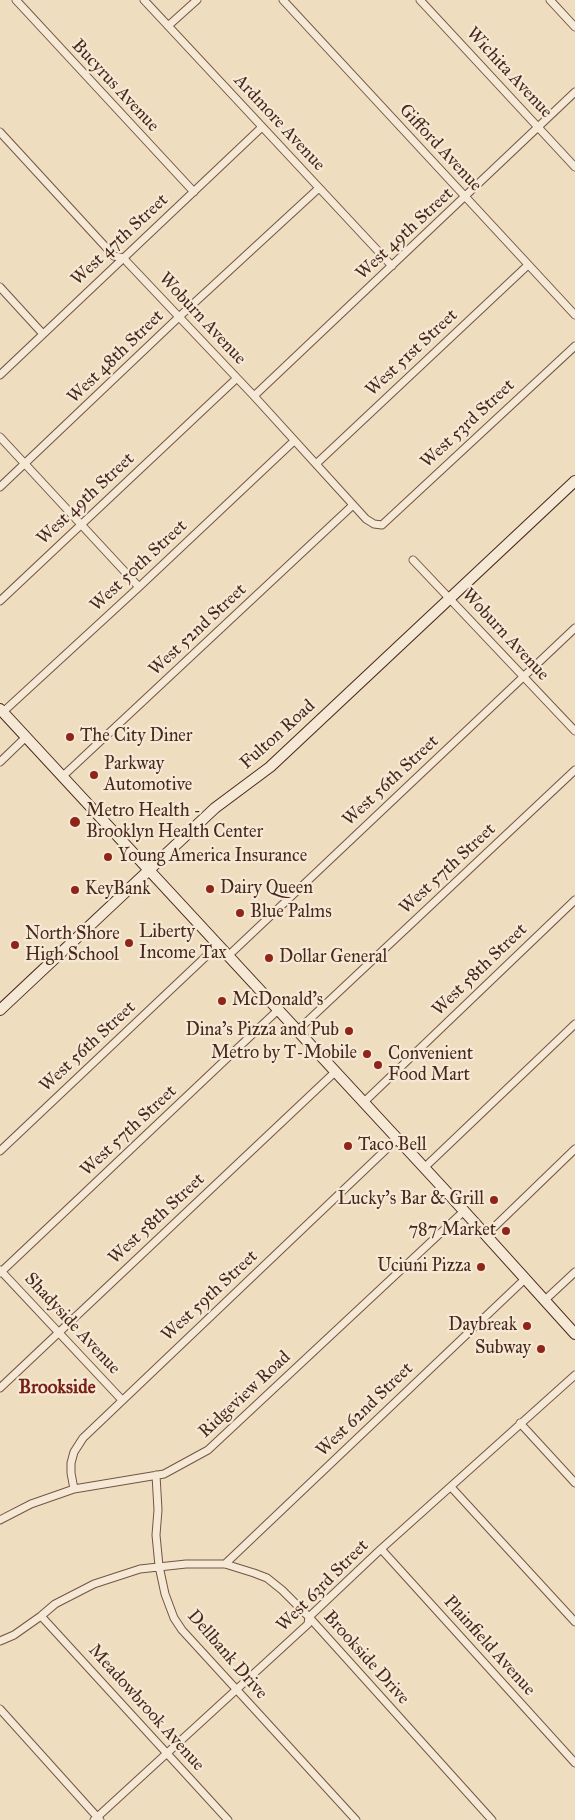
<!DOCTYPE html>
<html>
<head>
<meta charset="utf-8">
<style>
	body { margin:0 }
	canvas { display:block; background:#efddbf }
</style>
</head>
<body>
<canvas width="575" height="1820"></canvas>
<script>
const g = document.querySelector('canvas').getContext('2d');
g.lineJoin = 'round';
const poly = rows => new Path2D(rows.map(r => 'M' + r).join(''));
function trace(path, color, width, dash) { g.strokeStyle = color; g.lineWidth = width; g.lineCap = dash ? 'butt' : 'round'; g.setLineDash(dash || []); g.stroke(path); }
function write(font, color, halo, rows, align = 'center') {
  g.font = font + ' "IM FELL Great Primer",serif'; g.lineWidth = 4.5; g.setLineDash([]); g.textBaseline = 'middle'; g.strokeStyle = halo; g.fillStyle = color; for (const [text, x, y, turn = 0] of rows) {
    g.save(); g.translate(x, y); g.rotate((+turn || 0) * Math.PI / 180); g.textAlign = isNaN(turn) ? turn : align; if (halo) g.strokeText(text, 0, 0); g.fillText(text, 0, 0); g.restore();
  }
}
const minor = poly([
	[16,0,194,192],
	[144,0,392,266],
	[283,0,575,315],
	[420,0,575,167],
	[550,0,575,27],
	[168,26,197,0],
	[0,132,114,256,124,258,127,262,254,396,366,519,374,524,382,525,575,346],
	[0,287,43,334],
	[0,375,262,127],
	[254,396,575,92],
	[0,437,139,587],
	[316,464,528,265],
	[0,487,180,316,319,188],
	[413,560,575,731],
	[0,601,237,378],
	[3,712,139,587,294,441],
	[0,762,26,737],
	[63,776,353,505],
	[228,956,575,628],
	[297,1031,575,770],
	[363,1103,575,900],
	[0,1151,218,945],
	[424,1168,575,1024],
	[486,1235,575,1149],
	[0,1270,122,1400],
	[0,1273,278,1010],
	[545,1300,575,1272],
	[0,1388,335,1072],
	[520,1423,575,1483],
	[156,1475,158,1510,156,1535,159,1566,165,1594,174,1618,182,1630,356,1820],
	[451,1487,575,1622],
	[74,1489,71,1473,71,1463,74,1452,83,1438,397,1139],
	[0,1520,31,1504,74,1489,164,1474,208,1450,464,1211],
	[381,1549,575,1763],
	[225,1564,526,1278],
	[41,1616,228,1820],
	[0,1641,14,1635,41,1616,55,1604,94,1584,140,1569,186,1564,225,1564,254,1573,267,1578,282,1590,309,1617,492,1820],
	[0,1709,100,1820],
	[94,1820,308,1624,309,1617,381,1549,575,1375]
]);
const secondary = poly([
	[0,709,455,1201,575,1334],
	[0,1010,215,808,270,767,575,481]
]);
trace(minor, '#725545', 9);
trace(secondary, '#48281c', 12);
trace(minor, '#f5e9d5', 7);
trace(secondary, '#f5e9d5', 10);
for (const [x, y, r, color] of [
	[70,737,5,"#8f2418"],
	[94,775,5,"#8f2418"],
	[75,822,6,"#8f2418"],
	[108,857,5,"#8f2418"],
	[210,889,5,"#8f2418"],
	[75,890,5,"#8f2418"],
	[240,913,5,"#8f2418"],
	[129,943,5,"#8f2418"],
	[15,945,5,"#8f2418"],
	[269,958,5,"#8f2418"],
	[222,1001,5,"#8f2418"],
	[349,1031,5,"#8f2418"],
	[367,1054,5,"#8f2418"],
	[378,1065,5,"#8f2418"],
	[348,1146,5,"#8f2418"],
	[494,1200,5,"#8f2418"],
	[506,1231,5,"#8f2418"],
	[481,1267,5,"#8f2418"],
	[527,1326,5,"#8f2418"],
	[541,1349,5,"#8f2418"]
]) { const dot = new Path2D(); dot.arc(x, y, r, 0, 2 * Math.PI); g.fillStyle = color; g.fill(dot); trace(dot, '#f5e9d5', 2); }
write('18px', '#48281c', '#f5e9d5', [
	["Wichita Avenue",509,73,47],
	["Bucyrus Avenue",115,86,47],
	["Ardmore Avenue",279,123,47],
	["Gifford Avenue",440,148,47],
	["West 49th Street",405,234,-43],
	["West 47th Street",120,240,-43],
	["Woburn Avenue",202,319,47],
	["West 51st Street",412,353,-43],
	["West 48th Street",116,357,-44],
	["West 53rd Street",468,424,-43],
	["West 49th Street",86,499,-43],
	["West 50th Street",139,566,-43],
	["West 52nd Street",198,630,-43],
	["Woburn Avenue",505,635,47],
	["Fulton Road",278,735,-42],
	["West 56th Street",391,781,-43],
	["West 57th Street",448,869,-43],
	["West 58th Street",480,970,-44],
	["West 56th Street",88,1047,-43],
	["West 57th Street",129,1131,-43],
	["West 58th Street",157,1219,-43],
	["West 59th Street",210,1296,-43],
	["Shadyside Avenue",72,1324,47],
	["Ridgeview Road",245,1395,-43],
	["West 62nd Street",365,1410,-44],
	["West 63rd Street",323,1586,-45],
	["Plainfield Avenue",489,1646,48],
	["Dellbank Drive",227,1655,49],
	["Brookside Drive",366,1658,48],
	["Meadowbrook Avenue",146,1708,48]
]);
write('18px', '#48281c', '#f5e9d5', [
	["The City Diner",80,737],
	["Parkway",104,765],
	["Automotive",104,786],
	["Metro Health -",86,812],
	["Brooklyn Health Center",86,833],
	["Young America Insurance",118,857],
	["Dairy Queen",220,889],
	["KeyBank",85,890],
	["Blue Palms",250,913],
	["Liberty",139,933],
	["Income Tax",139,954],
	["North Shore",25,935],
	["High School",25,956],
	["Dollar General",279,958],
	["McDonald's",232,1001],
	["Dina's Pizza and Pub",339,1031,"right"],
	["Metro by T-Mobile",357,1054,"right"],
	["Convenient",388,1055],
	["Food Mart",388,1076],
	["Taco Bell",358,1146],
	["Lucky's Bar & Grill",484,1200,"right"],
	["787 Market",496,1231,"right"],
	["Uciuni Pizza",471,1267,"right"],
	["Daybreak",517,1326,"right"],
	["Subway",531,1349,"right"]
], 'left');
write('bold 19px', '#7a1f14', '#f5e9d5', [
	["Brookside",57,1388]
]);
</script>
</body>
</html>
